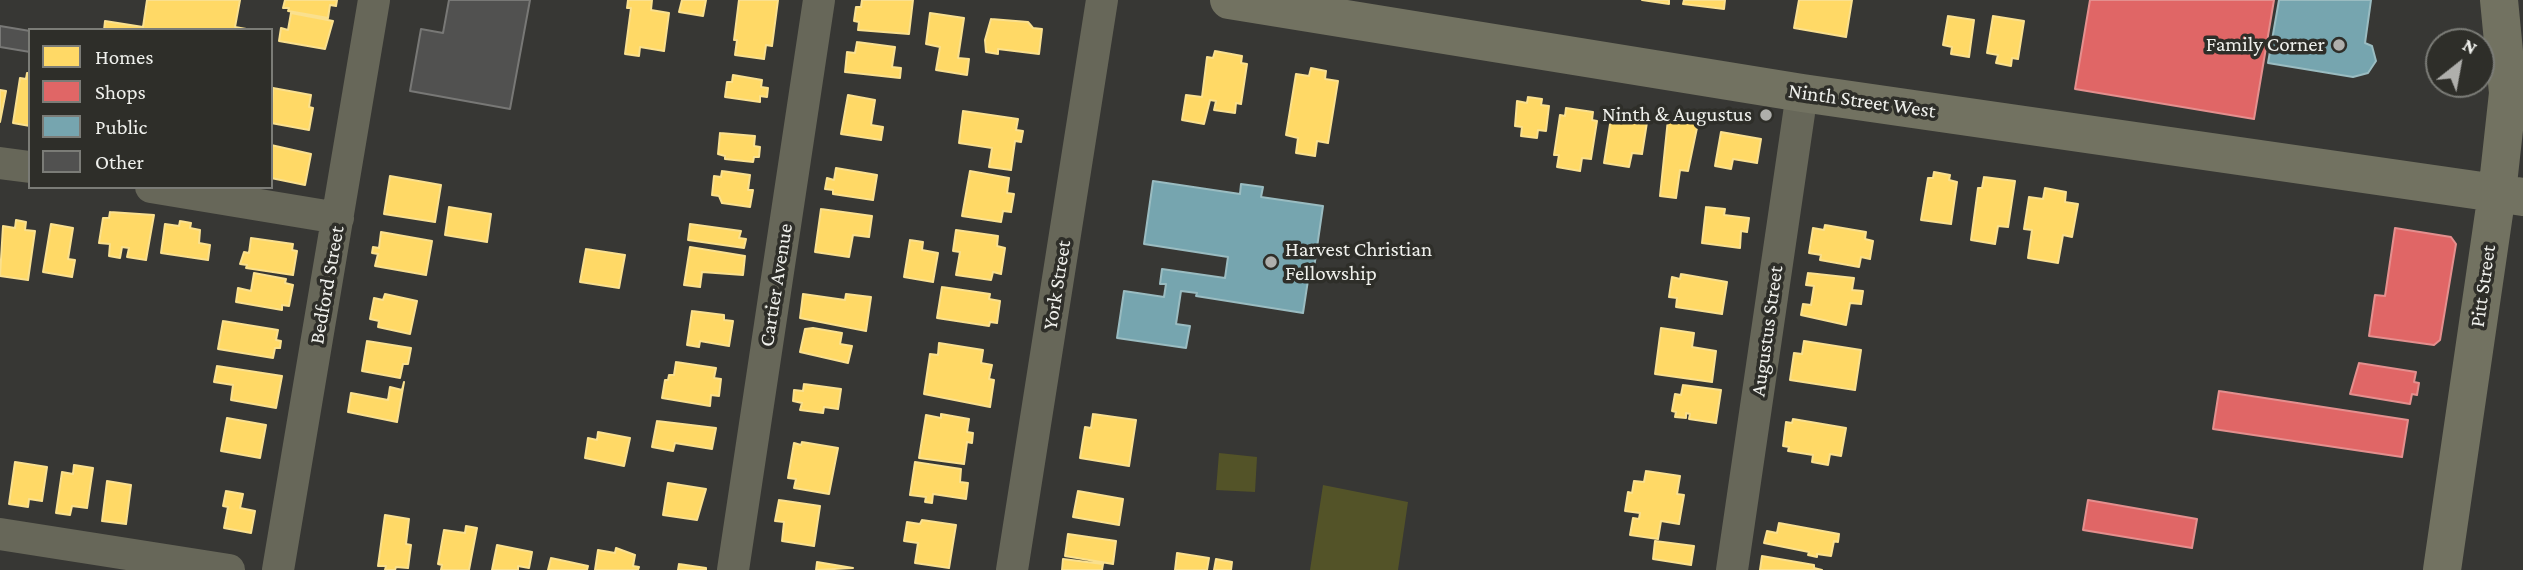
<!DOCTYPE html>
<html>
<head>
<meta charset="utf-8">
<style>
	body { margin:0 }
	#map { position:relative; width:2523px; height:570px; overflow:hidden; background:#373734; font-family:"Crimson Pro",serif }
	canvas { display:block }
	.legend { position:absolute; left:28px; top:28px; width:245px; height:161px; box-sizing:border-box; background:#2e2e29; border:2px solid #7b7c77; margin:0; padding:9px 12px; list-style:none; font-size:21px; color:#eff0ec }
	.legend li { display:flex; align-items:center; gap:14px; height:35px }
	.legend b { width:35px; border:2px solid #7b7c77 }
	.north { position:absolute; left:2425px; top:28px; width:70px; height:70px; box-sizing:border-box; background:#2e2e29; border:2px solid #7b7c77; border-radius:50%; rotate:31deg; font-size:19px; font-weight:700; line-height:28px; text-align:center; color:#eff0ec }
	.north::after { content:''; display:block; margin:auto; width:24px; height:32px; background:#afafac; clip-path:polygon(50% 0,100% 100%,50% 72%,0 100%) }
</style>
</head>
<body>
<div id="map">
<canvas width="2523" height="570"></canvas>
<ul class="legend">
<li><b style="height:19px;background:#ffd966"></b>Homes</li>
<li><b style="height:19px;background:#e06666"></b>Shops</li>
<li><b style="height:19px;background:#76a5af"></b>Public</li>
<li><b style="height:19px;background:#515150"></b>Other</li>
</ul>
<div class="north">N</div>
</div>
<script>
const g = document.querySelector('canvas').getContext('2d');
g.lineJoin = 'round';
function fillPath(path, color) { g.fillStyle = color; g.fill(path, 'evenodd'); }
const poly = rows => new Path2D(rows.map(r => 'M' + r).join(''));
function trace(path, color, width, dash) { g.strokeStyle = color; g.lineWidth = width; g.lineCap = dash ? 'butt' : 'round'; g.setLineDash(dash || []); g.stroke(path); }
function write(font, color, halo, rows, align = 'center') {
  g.font = font + ' "Crimson Pro",serif'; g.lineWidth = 7; g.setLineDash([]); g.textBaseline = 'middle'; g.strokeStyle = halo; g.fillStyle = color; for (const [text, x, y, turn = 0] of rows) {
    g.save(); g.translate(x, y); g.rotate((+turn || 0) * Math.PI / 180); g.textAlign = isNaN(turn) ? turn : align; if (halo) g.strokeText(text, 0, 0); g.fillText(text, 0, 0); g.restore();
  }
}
fillPath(poly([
	[1219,453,1257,457,1255,492,1216,490],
	[1323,485,1408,502,1398,570,1310,570]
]), '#535328');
const homes = poly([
	[147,0,240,0,235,27,252,30,104,30,105,21,143,27,147,0],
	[285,0,337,0,336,6,330,5,328,18,288,11,289,8,283,8,285,0],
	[628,0,652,0,651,10,669,13,664,51,640,47,639,56,625,54,631,8,627,8,628,0],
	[682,0,706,0,703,16,679,12,682,0],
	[739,0,778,0,772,46,766,45,764,59,735,55,737,40,734,40,739,0],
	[862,0,913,0,909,34,858,30,859,22,854,21,856,7,861,7,862,0],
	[1642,0,1669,0,1669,4,1642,0],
	[1684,0,1725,0,1724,9,1683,4,1684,0],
	[1799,0,1852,0,1846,37,1794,28,1799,0],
	[291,13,333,21,325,49,279,41,281,28,288,30,291,13],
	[930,13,964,18,958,58,969,59,967,75,936,70,940,47,926,44,930,13],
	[1948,16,1974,20,1969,57,1951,54,1952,47,1943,45,1948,16],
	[1993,16,2024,21,2018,59,2012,58,2011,66,1996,63,1998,55,1987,53,1993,16],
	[991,19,1028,22,1033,28,1042,29,1039,54,998,49,998,54,986,52,985,40,991,19],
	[857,42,895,47,892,67,901,68,900,78,845,72,847,52,855,53,857,42],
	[1215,51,1242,56,1241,63,1247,64,1241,104,1236,103,1235,113,1214,110,1216,101,1210,100,1204,124,1182,120,1186,95,1202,97,1207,57,1213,58,1215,51],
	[1311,68,1326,71,1325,79,1338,81,1328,143,1317,141,1315,156,1296,153,1298,138,1286,135,1296,74,1309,76,1311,68],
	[27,73,30,73,30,126,13,123,20,78,26,79,27,73],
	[733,75,762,80,761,87,768,88,767,97,760,96,760,102,725,97,727,82,732,82,733,75],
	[273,88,311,95,309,107,313,108,309,130,271,123,273,88],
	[0,90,6,91,0,122,0,90],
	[848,95,875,100,871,125,883,127,881,140,841,134,848,95],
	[1528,97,1542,99,1541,105,1549,106,1546,131,1538,130,1537,138,1521,136,1522,127,1515,126,1517,101,1527,103,1528,97],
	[1566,108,1593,112,1592,120,1597,121,1591,159,1582,158,1580,171,1557,167,1559,155,1554,155,1560,115,1565,116,1566,108],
	[963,111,1018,119,1016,130,1023,131,1021,142,1015,141,1011,170,989,167,992,148,959,143,963,111],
	[1622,112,1648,116,1642,154,1632,153,1629,167,1604,163,1611,118,1621,119,1622,112],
	[1668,119,1698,123,1688,171,1680,170,1676,198,1660,196,1668,119],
	[1721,132,1761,139,1757,163,1733,159,1731,169,1715,166,1721,132],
	[720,133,755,136,754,146,760,147,759,157,754,157,753,162,725,159,725,156,718,154,720,133],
	[271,145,311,154,305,185,271,178,271,145],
	[836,168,877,175,873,200,833,194,833,190,825,189,827,178,834,180,836,168],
	[722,171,750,175,748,190,753,190,750,207,722,203,719,196,712,195,714,176,721,177,722,171],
	[970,171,1009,178,1007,193,1014,194,1011,212,1003,211,1001,222,962,216,970,171],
	[1934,172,1950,175,1949,180,1957,182,1951,224,1921,220,1928,178,1933,178,1934,172],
	[390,176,441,185,435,222,384,214,390,176],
	[1984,177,2015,181,2008,227,1998,226,1995,244,1971,240,1978,188,1982,188,1984,177],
	[2045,188,2066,192,2065,202,2078,204,2072,237,2063,235,2058,263,2028,258,2032,230,2024,229,2029,197,2043,199,2045,188],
	[449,207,491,214,487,242,445,235,449,207],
	[1706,207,1725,209,1724,215,1749,218,1747,232,1741,231,1740,248,1702,243,1706,207],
	[821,209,872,216,869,237,853,235,849,257,815,252,821,209],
	[110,212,154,215,146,260,127,257,129,248,122,247,120,258,109,256,110,244,99,243,103,218,109,218,110,212],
	[16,220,26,222,25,230,35,231,28,280,0,276,3,226,15,228,16,220],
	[180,221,191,223,190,228,200,230,199,243,210,245,208,260,161,253,165,224,179,226,180,221],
	[51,224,73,228,68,259,75,260,72,277,43,272,51,224],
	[690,224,741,231,739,238,746,239,744,248,688,240,690,224],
	[1825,225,1866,232,1865,239,1873,241,1870,259,1861,257,1859,267,1820,260,1821,255,1809,253,1813,228,1824,230,1825,225],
	[956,230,998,236,997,246,1005,248,1001,274,993,272,991,280,956,275,960,252,953,251,956,230],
	[381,232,432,241,426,275,375,266,378,254,372,253,373,247,379,248,381,232],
	[251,238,293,244,292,250,297,251,293,275,246,268,247,265,240,264,244,252,249,253,251,238],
	[910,240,923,242,922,250,938,253,933,282,904,277,910,240],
	[690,247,745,256,743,275,702,272,700,287,684,285,690,247],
	[586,249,625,255,619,288,580,282,586,249],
	[254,273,286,279,285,283,293,285,289,306,282,305,282,310,236,302,238,288,251,291,254,273],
	[1808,273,1854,278,1852,290,1863,291,1861,304,1850,303,1846,325,1801,315,1803,304,1811,305,1814,286,1806,285,1808,273],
	[1681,274,1727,282,1722,314,1676,307,1677,298,1669,297,1672,277,1680,279,1681,274],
	[942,287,990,294,989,299,1000,301,997,323,990,322,989,326,937,318,942,287],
	[385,294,417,301,410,334,378,327,379,321,370,319,374,298,383,300,385,294],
	[803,294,845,300,846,294,871,297,866,331,800,318,803,294],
	[692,311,724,315,724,320,733,321,729,346,700,341,699,347,687,345,692,311],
	[223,321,278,330,276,340,281,341,280,348,275,348,273,358,218,349,223,321],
	[813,328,842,333,840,344,852,346,848,363,800,352,805,329,813,328],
	[1661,328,1694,333,1692,347,1716,351,1712,382,1655,374,1661,328],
	[367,341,411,348,408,364,403,364,400,378,362,371,367,341],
	[1804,341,1861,350,1855,390,1790,380,1794,353,1802,354,1804,341],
	[939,343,983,350,981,363,992,365,989,379,994,380,990,407,924,394,930,354,938,355,939,343],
	[676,362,716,368,714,378,721,379,719,396,711,395,710,406,662,398,665,380,668,380,669,375,674,375,676,362],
	[217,366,282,376,276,408,231,400,233,385,214,382,217,366],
	[404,382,397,422,348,412,351,393,388,400,390,387,402,390,404,382],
	[804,384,841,389,838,409,824,407,823,413,800,410,802,403,793,401,794,390,803,391,804,384],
	[1683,385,1721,390,1716,423,1689,419,1690,414,1686,413,1686,418,1675,417,1676,412,1672,411,1675,394,1681,395,1683,385],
	[941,414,969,419,967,432,973,433,972,443,967,442,964,464,919,458,926,415,941,418,941,414],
	[1093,414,1136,420,1129,466,1080,458,1085,427,1091,428,1093,414],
	[227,418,266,425,260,458,221,451,227,418],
	[1793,419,1846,428,1841,456,1830,454,1828,465,1812,462,1813,455,1788,451,1789,447,1783,446,1786,422,1792,423,1793,419],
	[657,421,716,428,712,449,675,443,673,451,652,447,657,421],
	[598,432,630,438,624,466,585,458,588,438,597,440,598,432],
	[802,442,838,448,829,494,794,488,796,479,788,478,794,443,801,445,802,442],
	[15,462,47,467,42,501,29,499,28,507,9,504,15,462],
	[915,462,961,469,960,482,968,483,966,499,933,494,932,503,925,502,926,497,910,495,915,462],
	[74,465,93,468,87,508,72,506,70,515,56,513,62,472,73,474,74,465],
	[1646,471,1680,476,1677,494,1684,495,1679,524,1661,521,1658,539,1630,535,1633,518,1639,519,1640,513,1625,511,1628,492,1632,493,1634,481,1644,482,1646,471],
	[107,481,131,485,126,524,102,521,107,481],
	[668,483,706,489,697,520,663,515,668,483],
	[226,491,243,494,240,508,255,511,251,533,224,528,228,507,223,506,226,491],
	[1078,491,1123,499,1119,525,1073,517,1078,491],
	[779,500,820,506,814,546,782,541,784,522,775,521,779,500],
	[385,515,409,519,406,544,411,545,408,568,396,567,395,570,385,570,386,566,378,566,385,515],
	[922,520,956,525,949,568,915,563,918,543,904,541,907,522,920,524,922,520],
	[1779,523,1839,534,1838,542,1834,541,1831,556,1817,554,1817,557,1808,555,1809,552,1764,543,1767,531,1777,533,1779,523],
	[466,526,477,528,469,570,441,570,442,565,438,564,444,530,465,533,466,526],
	[1068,534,1116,541,1113,564,1065,556,1068,534],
	[1655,541,1694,546,1691,565,1653,559,1655,541],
	[497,545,532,552,529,568,518,566,518,570,492,570,497,545],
	[616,548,635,555,633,566,639,567,638,570,595,570,598,550,615,553,616,548],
	[1177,553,1209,558,1207,570,1175,570,1177,553],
	[1762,556,1814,565,1814,568,1822,570,1760,570,1762,556],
	[551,558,588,566,587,570,548,570,551,558],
	[1063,559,1103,564,1102,570,1062,570,1063,559],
	[1216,559,1232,562,1231,570,1214,570,1216,559],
	[817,562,853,568,816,570,817,562],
	[679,564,706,568,706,570,678,570,679,564]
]);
fillPath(homes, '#ffd966');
trace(homes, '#fae08e', 2);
const shops = poly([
	[2090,0,2274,0,2254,119,2075,89,2090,0],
	[2395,228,2451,237,2456,244,2440,340,2434,345,2369,336,2375,295,2385,296,2395,228],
	[2359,363,2416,372,2414,382,2419,383,2417,395,2412,394,2410,404,2350,394,2359,363],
	[2219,391,2408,420,2402,457,2213,429,2219,391],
	[2088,500,2197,519,2192,548,2083,530,2088,500]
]);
fillPath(shops, '#e06666');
trace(shops, '#e48f8e', 2);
const public = poly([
	[2279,0,2371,0,2365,43,2372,46,2376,61,2368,73,2353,77,2268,63,2279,0],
	[1153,181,1240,194,1241,184,1263,187,1261,197,1323,206,1314,268,1310,267,1303,313,1196,296,1197,293,1181,291,1176,324,1190,326,1186,348,1117,338,1124,291,1164,297,1166,284,1160,284,1162,269,1225,278,1228,257,1144,244,1153,181]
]);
fillPath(public, '#76a5af');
trace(public, '#9abcc1', 2);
const building = poly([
	[449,0,530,0,510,109,410,91,421,29,443,33,449,0],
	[0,26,30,31,30,52,0,47,0,26]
]);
fillPath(building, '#515150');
trace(building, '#787876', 2);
trace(poly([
	[0,163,30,167],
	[151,187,338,218],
	[0,534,229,570],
	[278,570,374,0],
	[733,570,819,0],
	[1012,570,1102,0],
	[1732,570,1802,93]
]), '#676759', 32);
trace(poly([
	[1229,0,1802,93,2523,197],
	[2442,570,2497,193,2508,93,2499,0]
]), '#727261', 38);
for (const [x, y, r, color] of [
	[2339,45,7,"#afafac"],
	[1766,115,7,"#afafac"],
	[1271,262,7,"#afafac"]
]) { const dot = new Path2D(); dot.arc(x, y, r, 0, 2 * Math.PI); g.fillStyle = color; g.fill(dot); trace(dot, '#2e2e29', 2.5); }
write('21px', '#eff0ec', '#2e2e29', [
	["Family Corner",2325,45],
	["Ninth & Augustus",1752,115],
	["Harvest Christian",1285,250,"left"],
	["Fellowship",1285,274,"left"]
], 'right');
write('21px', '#eff0ec', '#2e2e29', [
	["Ninth Street West",1862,101,8],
	["Bedford Street",327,285,-80],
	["Cartier Avenue",776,285,-81],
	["York Street",1057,285,-81],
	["Pitt Street",2483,286,-82],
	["Augustus Street",1767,331,-82]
]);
</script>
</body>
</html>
